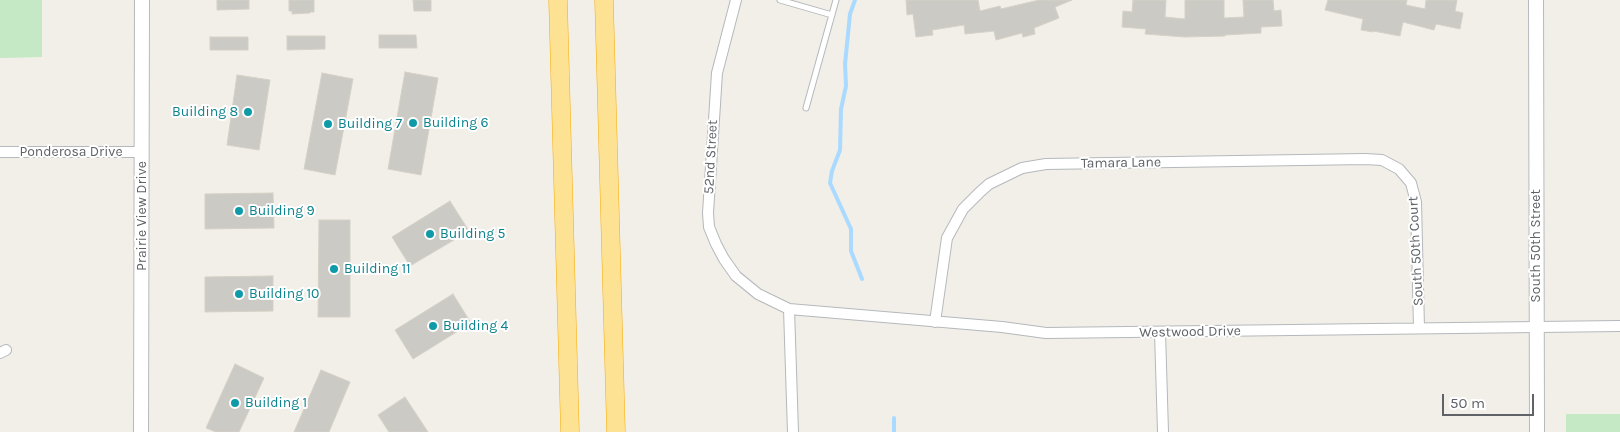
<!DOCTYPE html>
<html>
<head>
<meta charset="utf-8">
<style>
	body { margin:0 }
	#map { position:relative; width:1620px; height:432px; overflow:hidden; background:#f1efe8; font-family:Karla,sans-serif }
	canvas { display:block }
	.scale { position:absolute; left:1442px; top:394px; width:92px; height:22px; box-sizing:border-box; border:2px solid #5f6368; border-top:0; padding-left:6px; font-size:15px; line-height:18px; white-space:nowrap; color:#5f6368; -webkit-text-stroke:4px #fff; paint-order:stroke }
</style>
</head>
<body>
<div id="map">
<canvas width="1620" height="432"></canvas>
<div class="scale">50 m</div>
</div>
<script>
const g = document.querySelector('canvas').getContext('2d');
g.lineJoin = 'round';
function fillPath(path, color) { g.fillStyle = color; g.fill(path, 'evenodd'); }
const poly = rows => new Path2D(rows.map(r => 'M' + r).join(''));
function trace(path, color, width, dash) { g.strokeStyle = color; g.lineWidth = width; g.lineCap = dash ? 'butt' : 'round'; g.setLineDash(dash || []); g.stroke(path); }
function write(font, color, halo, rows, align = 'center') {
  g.font = font + ' Karla,sans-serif'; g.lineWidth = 4; g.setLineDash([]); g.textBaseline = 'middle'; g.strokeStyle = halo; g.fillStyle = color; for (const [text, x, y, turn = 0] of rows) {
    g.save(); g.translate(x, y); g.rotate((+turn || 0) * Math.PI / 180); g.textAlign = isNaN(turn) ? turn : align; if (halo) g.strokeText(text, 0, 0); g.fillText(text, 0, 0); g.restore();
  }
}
fillPath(poly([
	[0,0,42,0,42,57,0,58],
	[1566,414,1620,414,1620,432,1566,432]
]), '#c5e8c5');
trace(poly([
	[855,0,850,14,845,64,846,86,841,109,840,150,832,171,830,183,851,229,851,251,862,279],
	[894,418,894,432]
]), '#aadaff', 4);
const building = poly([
	[217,0,249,0,249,9,217,10,217,0],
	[289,0,314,0,314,12,310,12,310,13,292,14,292,11,289,11,289,0],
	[413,0,431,0,431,11,414,11,413,0],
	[906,0,978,0,980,11,1000,6,1001,9,1039,0,1072,0,1055,7,1059,18,1034,28,1035,34,1023,37,1022,33,996,40,994,31,965,34,964,25,932,30,933,35,916,37,913,14,907,15,906,0],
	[1133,0,1166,0,1165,17,1185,19,1185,0,1224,0,1224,18,1244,17,1243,0,1273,0,1274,11,1281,10,1282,26,1261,27,1261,33,1225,35,1225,36,1185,37,1145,34,1146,29,1122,27,1123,11,1132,12,1133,0],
	[1328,0,1407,0,1406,5,1425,9,1426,0,1457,0,1455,11,1463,13,1460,29,1436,24,1434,30,1403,22,1400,36,1373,31,1373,32,1361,30,1363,19,1325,10,1328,0],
	[379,35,416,35,417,48,379,48,379,35],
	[287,36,325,36,325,49,287,50,287,36],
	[210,37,248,37,248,50,210,50,210,37],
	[405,72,438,78,421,175,388,169,405,72],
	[322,73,353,79,335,175,304,169,322,73],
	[237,75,270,80,259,150,227,145,237,75],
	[273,193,274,228,205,229,205,194,273,193],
	[450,201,469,231,410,266,392,237,450,201],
	[319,220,350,220,350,317,318,317,319,220],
	[273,276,273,311,205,312,205,277,273,276],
	[453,294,471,323,413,359,395,330,453,294],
	[235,364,264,378,239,432,216,432,206,428,235,364],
	[321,370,350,382,329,432,294,432,321,370],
	[405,397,428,432,389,432,378,415,405,397]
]);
fillPath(building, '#cccac5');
trace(building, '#d6d1c6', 1);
const lane = poly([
	[780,0,832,15],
	[806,108,836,0]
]);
const street = poly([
	[736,0,717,73,708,213,709,227,716,244,724,259,736,276,758,294,789,309,1002,327,1046,333,1620,326],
	[0,152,142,152],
	[789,309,793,432],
	[935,322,947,238,963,209,980,192,989,184,1022,168,1046,164,1365,159,1382,160,1399,169,1411,183,1416,202,1419,328],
	[1160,332,1163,432],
	[0,353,6,350]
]);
const secondary = poly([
	[1536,0,1537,432],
	[141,432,142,0]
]);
const highway = poly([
	[558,0,570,432],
	[604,0,616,432]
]);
trace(lane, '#b5b8bc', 7);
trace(street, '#b5b8bc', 12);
trace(secondary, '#b6babf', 16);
trace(highway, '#f9ab00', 19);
trace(lane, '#fff', 5);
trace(street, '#fff', 10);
trace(secondary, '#fff', 14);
trace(highway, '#fde293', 18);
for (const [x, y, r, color] of [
	[248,112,5,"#0f9aa8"],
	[413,123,5,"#0f9aa8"],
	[328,124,5,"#0f9aa8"],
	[239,211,5,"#0f9aa8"],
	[430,234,5,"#0f9aa8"],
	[334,269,5,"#0f9aa8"],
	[239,294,5,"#0f9aa8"],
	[433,326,5,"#0f9aa8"],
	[235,403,5,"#0f9aa8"]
]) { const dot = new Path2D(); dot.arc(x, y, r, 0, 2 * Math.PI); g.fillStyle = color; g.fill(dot); trace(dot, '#fff', 2); }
write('14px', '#0d838f', '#fff', [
	["Building 8",238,112,"right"],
	["Building 6",423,123],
	["Building 7",338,124],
	["Building 9",249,211],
	["Building 5",440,234],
	["Building 11",344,269],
	["Building 10",249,294],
	["Building 4",443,326],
	["Building 1",245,403]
], 'left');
write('14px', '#5f6368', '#fff', [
	["Ponderosa Drive",71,152],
	["52nd Street",711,157,-87],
	["Tamara Lane",1121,163,-1],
	["Prairie View Drive",142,216,-90],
	["South 50th Street",1536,246,-90],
	["South 50th Court",1416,251,-93],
	["Westwood Drive",1190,332,-1]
]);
</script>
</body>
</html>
